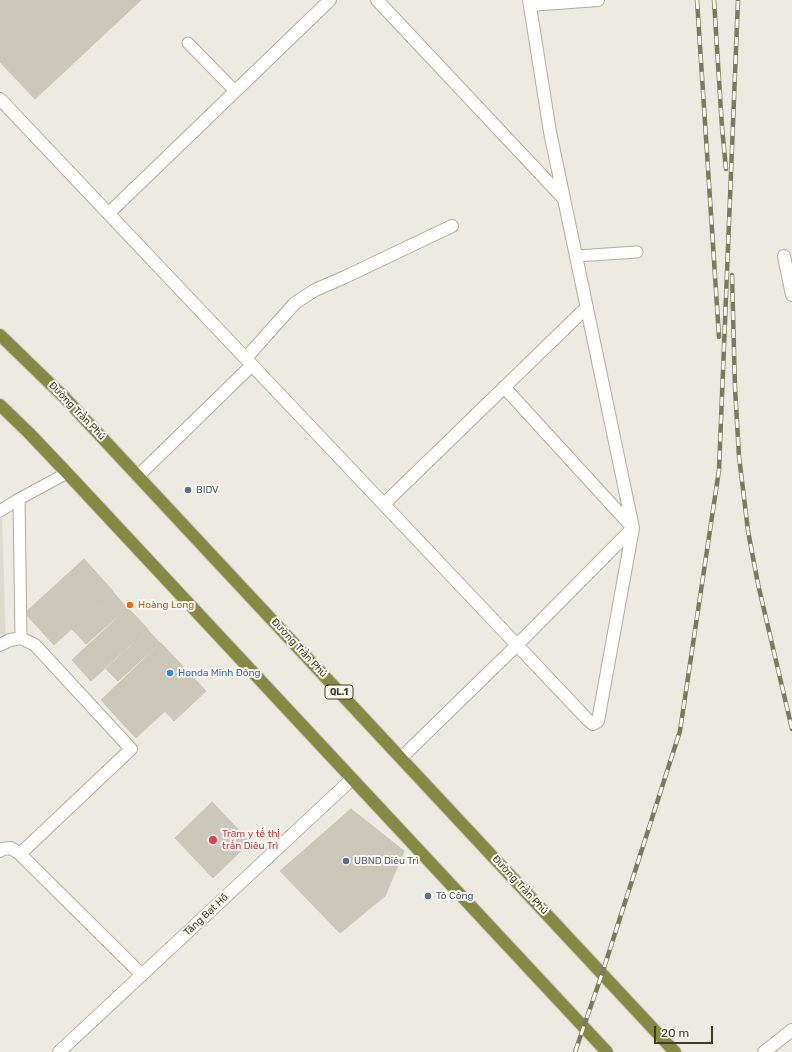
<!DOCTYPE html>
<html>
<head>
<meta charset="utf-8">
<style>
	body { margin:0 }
	#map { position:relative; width:792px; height:1052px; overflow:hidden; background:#edebe1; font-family:Rubik,sans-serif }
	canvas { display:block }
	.scale { position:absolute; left:654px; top:1026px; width:59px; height:18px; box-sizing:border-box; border:2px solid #3e3f1f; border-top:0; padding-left:5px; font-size:12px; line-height:14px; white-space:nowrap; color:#3e3f1f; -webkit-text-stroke:3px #f9f7f1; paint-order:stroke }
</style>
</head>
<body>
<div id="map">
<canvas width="792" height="1052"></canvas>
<div class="scale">20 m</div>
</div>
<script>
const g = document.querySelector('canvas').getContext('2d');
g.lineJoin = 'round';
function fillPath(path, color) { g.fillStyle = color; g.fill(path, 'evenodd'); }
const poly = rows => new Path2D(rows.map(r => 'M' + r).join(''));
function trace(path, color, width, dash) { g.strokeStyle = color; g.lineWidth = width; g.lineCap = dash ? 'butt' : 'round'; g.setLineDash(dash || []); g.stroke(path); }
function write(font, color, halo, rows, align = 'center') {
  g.font = font + ' Rubik,sans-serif'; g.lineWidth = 4; g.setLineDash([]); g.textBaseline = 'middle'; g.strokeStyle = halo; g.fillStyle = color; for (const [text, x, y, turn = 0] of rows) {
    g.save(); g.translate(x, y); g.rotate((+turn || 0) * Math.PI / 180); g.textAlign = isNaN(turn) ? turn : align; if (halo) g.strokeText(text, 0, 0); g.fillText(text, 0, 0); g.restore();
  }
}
fillPath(poly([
	[0,517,2,518,6,639,0,643]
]), '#dddbcf');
const building = poly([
	[0,0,141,0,35,99,0,62,0,0],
	[84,559,113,591,54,645,25,613,84,559],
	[113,592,127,608,86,644,72,629,113,592],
	[128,608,148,629,91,681,72,660,128,608],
	[148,630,160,643,118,681,106,669,148,630],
	[161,643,206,691,174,721,165,711,136,738,101,700,161,643],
	[212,802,250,842,213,878,175,838,212,802],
	[351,809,404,851,385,896,340,933,280,871,351,809]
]);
fillPath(building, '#cbc8b9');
trace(building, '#c7c5b2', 1);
const service = poly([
	[188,43,235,91],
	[576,256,637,252],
	[19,499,21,638],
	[0,511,19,499,67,473]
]);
const minor = poly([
	[377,0,564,199],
	[530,5,598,0],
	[0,99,517,645,587,719,593,724,598,721,633,528,550,132,529,0],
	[109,213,330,0],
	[784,256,792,295],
	[246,358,295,303,315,290,345,277,452,226],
	[138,476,252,365],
	[384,504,587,307],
	[0,645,10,640,21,638,35,645,131,749,20,854,142,975],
	[401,758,517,645,633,528,504,387],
	[0,851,2,849,11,848,20,854],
	[59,1052,352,779],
	[764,1052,792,1030]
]);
const trunk = poly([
	[0,335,65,398,675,1052],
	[0,405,29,433,67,473,607,1052]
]);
trace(service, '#aead9b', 13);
trace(minor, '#aead9b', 14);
trace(trunk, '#c9c9c0', 14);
trace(service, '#fff', 11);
trace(minor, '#fff', 12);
trace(trunk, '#848a44', 12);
const rail = poly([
	[697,0,719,337],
	[714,0,722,127,726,169],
	[732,275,735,388,739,456,748,531,758,584,792,729],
	[575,1052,602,974,680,731,719,470,738,0]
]);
trace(rail, '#797b5a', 4.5);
trace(rail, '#f9f7f1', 3, [9]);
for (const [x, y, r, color] of [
	[188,490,4,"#5c6f8a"],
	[130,605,4,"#e8710a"],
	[170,673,4,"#3f7fe0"],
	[213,840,5,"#e0444e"],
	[346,861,4,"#5c6f8a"],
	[428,896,4,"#5c6f8a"]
]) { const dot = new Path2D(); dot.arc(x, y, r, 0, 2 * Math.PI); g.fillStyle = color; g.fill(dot); trace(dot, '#f9f7f1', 1.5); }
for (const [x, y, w] of [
	[339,692,28]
]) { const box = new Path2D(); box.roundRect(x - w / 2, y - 7, w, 14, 3); g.fillStyle = '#f9f7f1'; g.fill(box); trace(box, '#3e3f1f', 1); }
write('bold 9px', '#3e3f1f', null, [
	["QL.1",339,692]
]);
write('10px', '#3e3f1f', '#f9f7f1', [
	["Đường Trần Phú",77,411,46],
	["Đường Trần Phú",299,648,47],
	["Đường Trần Phú",520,885,47],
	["Tăng Bạt Hổ",206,915,-43]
]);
write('10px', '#4e5e75', '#f9f7f1', [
	["BIDV",196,490],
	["UBND Diêu Trì",354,861],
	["Tô Công",436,896]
], 'left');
write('10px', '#c56008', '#f9f7f1', [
	["Hoàng Long",138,605]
], 'left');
write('10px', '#366cbe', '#f9f7f1', [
	["Honda Minh Đông",178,673]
], 'left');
write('10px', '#be3a42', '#f9f7f1', [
	["Trạm y tế thị",222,834],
	["trấn Diêu Trì",222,846]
], 'left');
</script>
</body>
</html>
